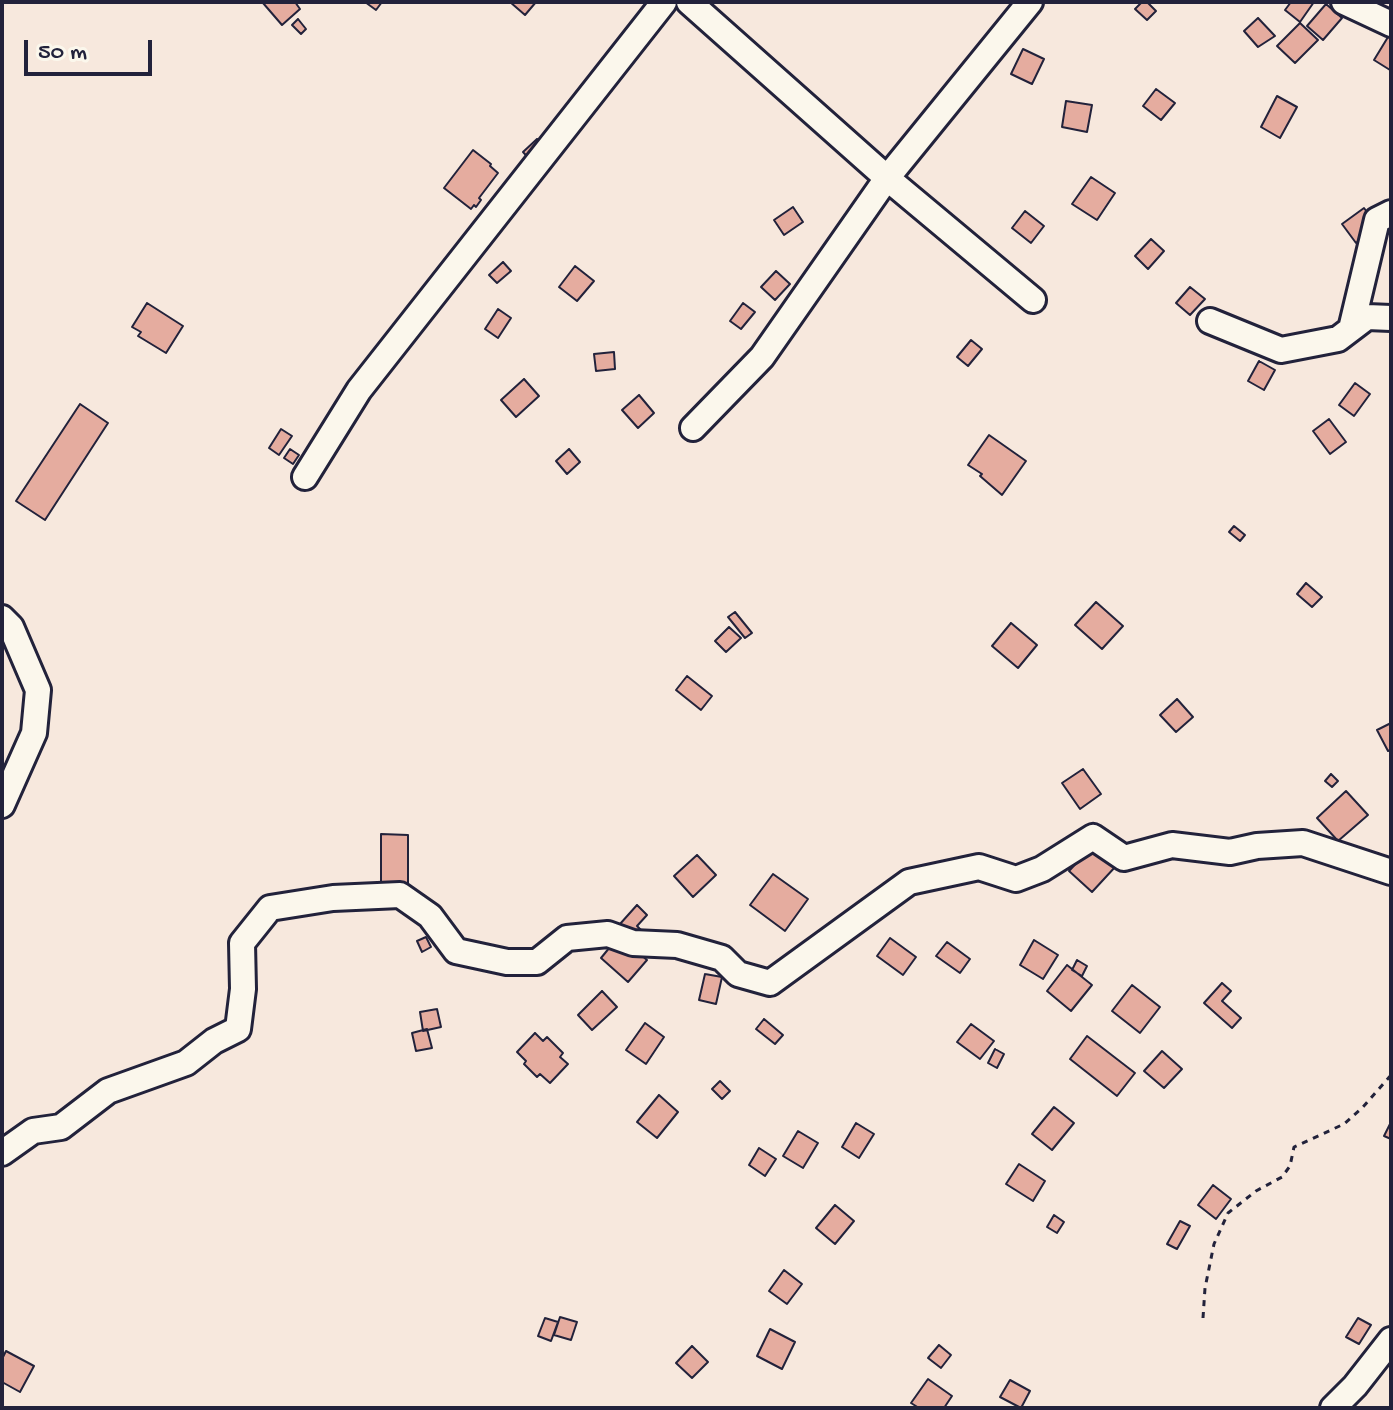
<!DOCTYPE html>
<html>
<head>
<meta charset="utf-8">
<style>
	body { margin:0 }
	#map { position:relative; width:1393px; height:1410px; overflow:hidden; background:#f7e8dd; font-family:"Gochi Hand",sans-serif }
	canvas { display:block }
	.frame { position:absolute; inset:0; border:4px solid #22223b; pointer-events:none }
	.scale { position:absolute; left:24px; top:40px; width:128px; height:36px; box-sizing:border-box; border:4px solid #22223b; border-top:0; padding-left:10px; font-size:24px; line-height:28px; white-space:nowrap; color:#22223b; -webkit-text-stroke:6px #fbf7ec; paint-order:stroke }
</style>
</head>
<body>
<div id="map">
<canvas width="1393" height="1410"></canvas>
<div class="frame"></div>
<div class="scale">50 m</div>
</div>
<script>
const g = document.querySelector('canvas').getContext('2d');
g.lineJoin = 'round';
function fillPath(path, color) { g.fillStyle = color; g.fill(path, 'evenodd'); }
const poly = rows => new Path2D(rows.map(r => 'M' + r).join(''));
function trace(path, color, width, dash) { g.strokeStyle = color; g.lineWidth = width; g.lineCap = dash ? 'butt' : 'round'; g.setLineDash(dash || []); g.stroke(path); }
const building = poly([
	[264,2,295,2,300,9,282,25,263,3,264,2],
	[365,2,382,2,376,10,365,2],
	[510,2,536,2,525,15,510,2],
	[1142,2,1147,2,1156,11,1147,20,1135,9,1142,2],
	[1291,2,1314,2,1300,22,1285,10,1291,2],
	[1326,4,1342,18,1323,40,1307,26,1326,4],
	[1258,18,1275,36,1258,47,1244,31,1258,18],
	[298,19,306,29,301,34,292,25,298,19],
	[1300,23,1318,40,1295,63,1277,46,1300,23],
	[1388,37,1391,38,1390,70,1374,60,1388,37],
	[1023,49,1044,59,1032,84,1011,74,1023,49],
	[1156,89,1175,103,1161,120,1143,106,1156,89],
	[1277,96,1297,107,1280,138,1261,127,1277,96],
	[1066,101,1092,105,1087,132,1062,127,1066,101],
	[537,139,544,147,532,162,523,152,537,139],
	[473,150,491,164,490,166,498,173,479,198,481,200,476,207,474,205,471,209,444,188,473,150],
	[1091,177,1115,193,1097,220,1072,204,1091,177],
	[793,207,803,222,784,235,774,220,793,207],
	[1364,208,1378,227,1356,243,1342,224,1364,208],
	[1025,211,1044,226,1031,243,1012,228,1025,211],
	[1151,239,1164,251,1148,269,1135,256,1151,239],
	[503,262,511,271,497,283,489,275,503,262],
	[575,266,594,281,577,301,559,287,575,266],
	[776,271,790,284,775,300,761,287,776,271],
	[1190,287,1205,299,1190,315,1176,303,1190,287],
	[147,303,183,326,166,353,138,336,141,332,132,327,147,303],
	[743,303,755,312,741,329,730,321,743,303],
	[498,309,511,318,498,338,485,329,498,309],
	[971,340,982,349,968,366,957,357,971,340],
	[614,352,615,369,596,371,594,354,614,352],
	[1259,361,1275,370,1264,390,1248,381,1259,361],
	[524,379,539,396,516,417,501,400,524,379],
	[1355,383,1370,394,1354,416,1339,405,1355,383],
	[639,395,654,413,638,428,622,410,639,395],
	[80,404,108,423,45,520,16,501,80,404],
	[1329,419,1346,442,1330,454,1313,431,1329,419],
	[281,429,292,436,279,455,269,448,281,429],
	[989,435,1026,461,1002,495,980,476,982,474,968,465,989,435],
	[290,449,299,455,293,464,284,458,290,449],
	[569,449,580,462,567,474,556,461,569,449],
	[1234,526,1245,535,1240,541,1229,532,1234,526],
	[1306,583,1322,597,1312,607,1297,594,1306,583],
	[1096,602,1123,626,1102,649,1075,625,1096,602],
	[735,612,752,633,745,638,728,617,735,612],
	[1011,623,1037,645,1018,668,992,646,1011,623],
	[729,627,741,638,726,652,715,641,729,627],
	[687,676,712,696,701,710,676,690,687,676],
	[1177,699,1193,717,1176,732,1160,715,1177,699],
	[1391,723,1391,750,1388,751,1377,730,1391,723],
	[1083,769,1101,794,1080,809,1062,783,1083,769],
	[1331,774,1338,781,1332,787,1325,781,1331,774],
	[1346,791,1368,815,1338,841,1317,818,1346,791],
	[381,834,408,835,408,885,381,884,381,834],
	[1093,845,1116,866,1092,892,1069,871,1093,845],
	[697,855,716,875,693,897,674,876,697,855],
	[773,874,808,899,785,931,750,905,773,874],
	[637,905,647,915,637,926,641,930,634,937,620,924,637,905],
	[619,936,647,960,628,982,601,958,619,936],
	[426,937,431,947,422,952,417,941,426,937],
	[890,938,916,957,903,975,877,956,890,938],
	[1034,940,1058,955,1043,979,1020,965,1034,940],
	[947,942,970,959,960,973,936,956,947,942],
	[1077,960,1087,966,1082,976,1072,970,1077,960],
	[1067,965,1092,985,1071,1011,1047,991,1067,965],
	[705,974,722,977,716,1004,699,1000,705,974],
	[1222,983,1231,991,1222,1001,1241,1018,1232,1028,1204,1003,1222,983],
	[1132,985,1160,1007,1140,1033,1112,1011,1132,985],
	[602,991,617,1007,592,1030,578,1015,602,991],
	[437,1009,441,1027,423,1031,420,1012,437,1009],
	[764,1019,783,1035,775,1044,756,1029,764,1019],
	[645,1023,664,1037,646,1064,626,1050,645,1023],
	[971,1024,994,1041,980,1059,957,1042,971,1024],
	[427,1029,432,1048,416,1051,412,1033,427,1029],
	[535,1033,543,1041,547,1037,563,1053,560,1057,568,1064,550,1083,540,1074,537,1077,524,1064,526,1061,517,1052,535,1033],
	[1087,1036,1135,1073,1117,1096,1070,1059,1087,1036],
	[995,1049,1004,1054,997,1068,988,1063,995,1049],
	[1162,1051,1182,1069,1164,1088,1144,1071,1162,1051],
	[720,1081,730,1091,722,1099,712,1089,720,1081],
	[659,1095,678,1112,657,1138,637,1122,659,1095],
	[1054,1107,1074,1123,1052,1150,1032,1134,1054,1107],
	[1391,1122,1391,1139,1384,1136,1391,1122],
	[856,1123,874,1134,859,1158,842,1147,856,1123],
	[798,1131,818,1143,803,1168,783,1156,798,1131],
	[759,1148,776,1159,765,1176,749,1165,759,1148],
	[1019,1164,1045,1181,1033,1201,1006,1184,1019,1164],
	[1213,1185,1231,1199,1216,1219,1198,1205,1213,1185],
	[835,1205,854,1221,835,1244,816,1228,835,1205],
	[1054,1215,1064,1222,1057,1233,1047,1227,1054,1215],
	[1180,1221,1190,1226,1177,1249,1167,1244,1180,1221],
	[784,1270,802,1284,787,1304,769,1291,784,1270],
	[560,1317,577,1322,571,1340,554,1335,560,1317],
	[545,1318,558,1322,551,1341,538,1336,545,1318],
	[1358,1318,1371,1325,1359,1344,1346,1337,1358,1318],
	[770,1329,795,1342,782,1369,757,1356,770,1329],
	[939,1345,951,1355,941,1368,928,1358,939,1345],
	[692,1346,708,1362,692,1378,676,1363,692,1346],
	[6,1351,34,1366,20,1392,2,1382,2,1359,6,1351],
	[928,1379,952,1396,944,1408,919,1408,911,1403,928,1379],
	[1010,1380,1030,1391,1021,1408,1000,1397,1010,1380]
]);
fillPath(building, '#e5ac9f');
trace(building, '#22223b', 2);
const minor = poly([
	[689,2,887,178,1033,300],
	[1344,2,1391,24],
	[1210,321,1281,350,1338,339,1367,317,1391,318],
	[1351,329,1377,220,1391,213],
	[693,428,762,357,887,178,1030,2],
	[305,477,359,390,664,2],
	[2,618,11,627,38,690,34,733,2,805],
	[2,1153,33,1131,61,1127,108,1091,186,1063,214,1041,238,1029,243,989,242,943,270,908,333,898,400,895,430,916,456,951,507,962,537,962,567,938,608,934,633,943,677,945,722,958,738,974,770,983,909,882,979,867,1016,879,1042,869,1093,837,1124,858,1172,845,1230,852,1257,846,1303,843,1391,872],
	[1333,1408,1355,1386,1391,1340]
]);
trace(minor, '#22223b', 30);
trace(poly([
	[1203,1318,1205,1288,1214,1244,1228,1213,1256,1191,1282,1177,1290,1166,1294,1147,1344,1124,1363,1107,1391,1075]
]), '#22223b', 3, [6, 6]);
trace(minor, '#fbf7ec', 24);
</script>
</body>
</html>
